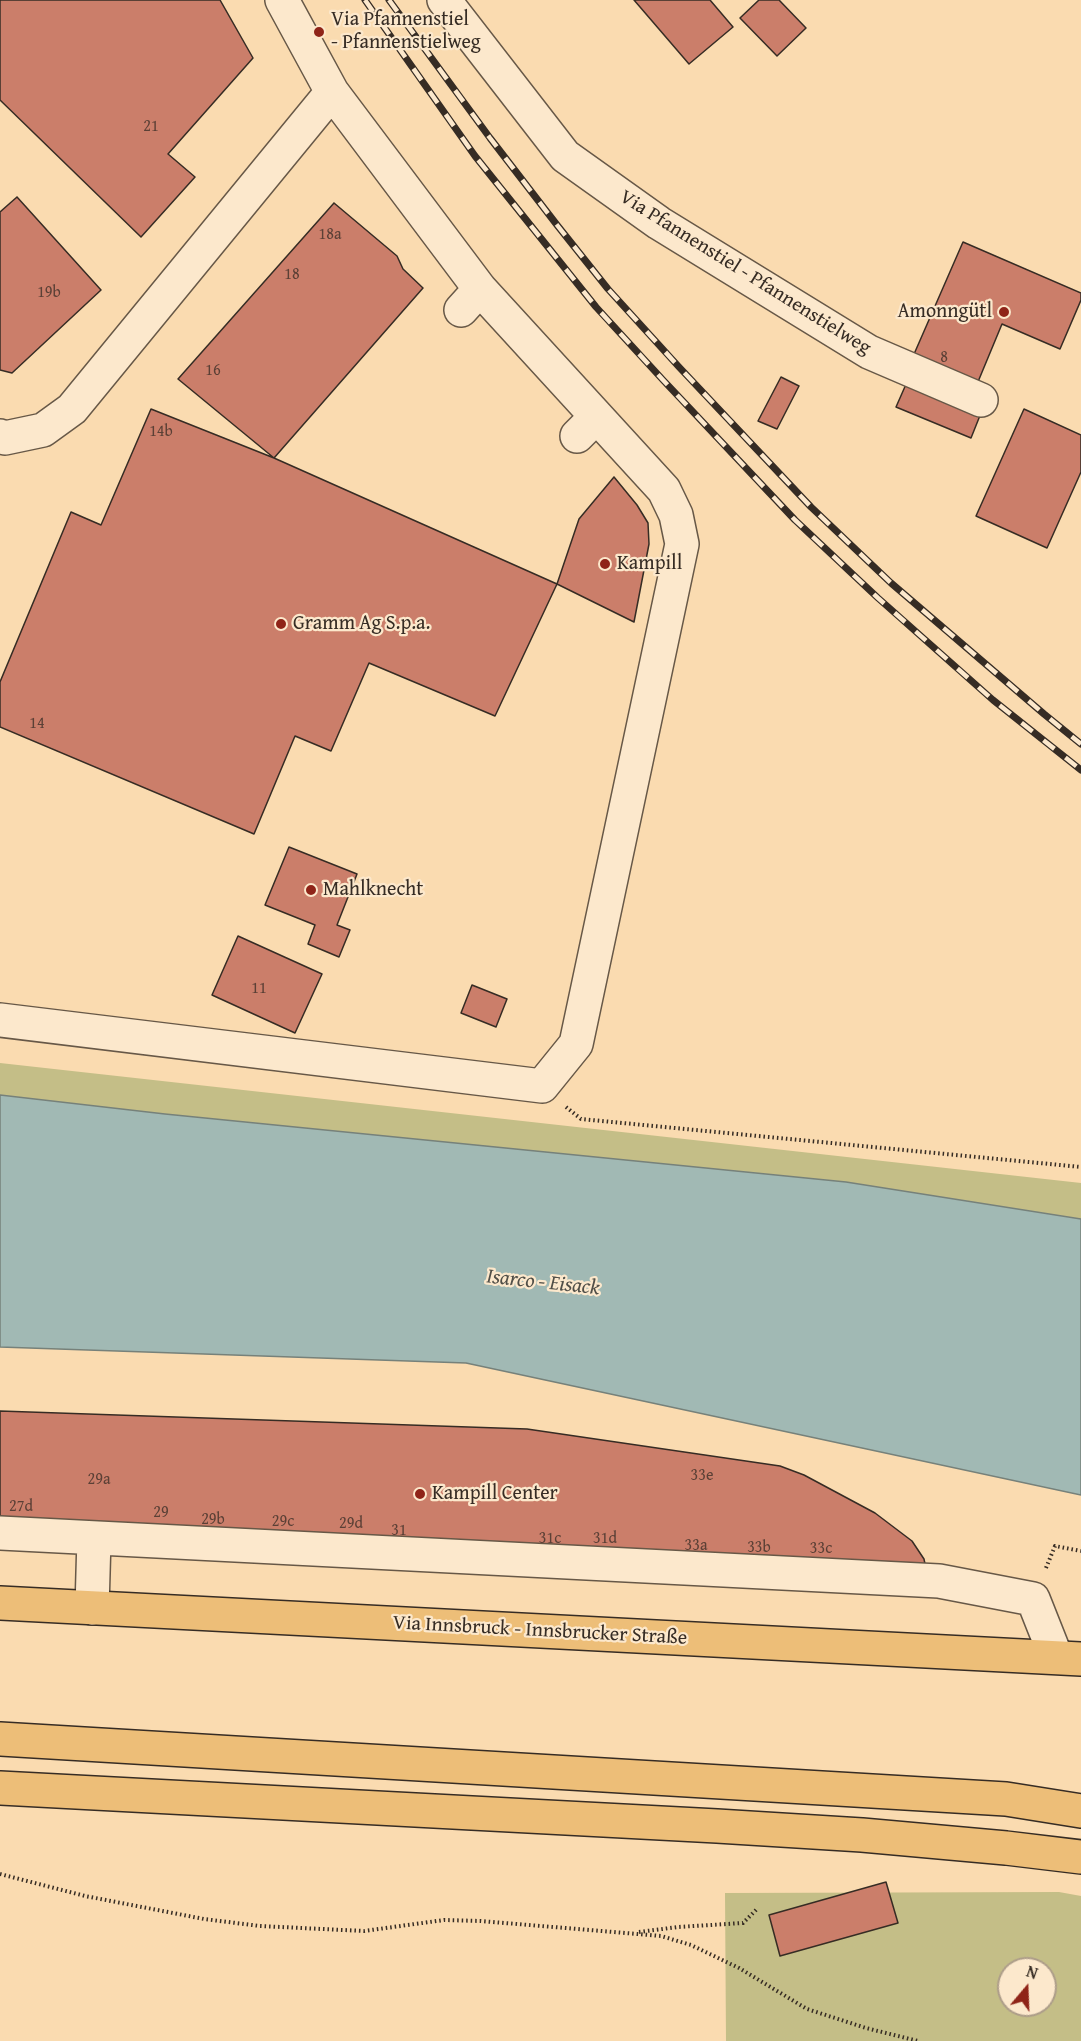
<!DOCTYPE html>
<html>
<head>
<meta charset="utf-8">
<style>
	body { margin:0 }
	#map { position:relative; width:1081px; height:2041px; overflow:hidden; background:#fadbb0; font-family:"Gentium Book Plus",serif }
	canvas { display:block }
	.north { position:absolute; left:997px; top:1957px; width:60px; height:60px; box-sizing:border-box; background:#fce8cc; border:2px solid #ad9d89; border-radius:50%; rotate:19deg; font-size:16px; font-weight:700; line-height:24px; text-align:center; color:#362c24 }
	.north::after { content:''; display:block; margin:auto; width:21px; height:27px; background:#8f2418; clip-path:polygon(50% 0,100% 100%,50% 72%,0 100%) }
</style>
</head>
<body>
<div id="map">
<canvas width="1081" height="2041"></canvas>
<div class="north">N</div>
</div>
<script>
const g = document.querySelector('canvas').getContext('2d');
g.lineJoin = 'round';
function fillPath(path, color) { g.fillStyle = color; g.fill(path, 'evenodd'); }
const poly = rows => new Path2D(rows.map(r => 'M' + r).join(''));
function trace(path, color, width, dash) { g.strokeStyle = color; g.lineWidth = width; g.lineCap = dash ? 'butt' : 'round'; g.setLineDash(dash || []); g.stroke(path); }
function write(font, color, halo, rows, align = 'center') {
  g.font = font + ' "Gentium Book Plus",serif'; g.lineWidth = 4.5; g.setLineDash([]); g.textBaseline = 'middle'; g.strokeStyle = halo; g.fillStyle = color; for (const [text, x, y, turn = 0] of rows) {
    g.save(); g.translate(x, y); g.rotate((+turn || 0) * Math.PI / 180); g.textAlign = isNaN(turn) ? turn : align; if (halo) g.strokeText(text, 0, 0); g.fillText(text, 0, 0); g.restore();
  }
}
fillPath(poly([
	[0,1063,1081,1183,1081,1219,846,1182,165,1114,0,1095],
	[1059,1892,1081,1896,1081,2041,726,2041,725,1893],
	[1009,1969,1045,1969,1045,2005,1009,2005]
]), '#c4be87');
const water = poly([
	[0,1095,165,1114,846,1182,1081,1219,1081,1495,466,1363,0,1347,0,1095]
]);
fillPath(water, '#a1b9b4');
trace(water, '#76817a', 1.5);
const building = poly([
	[0,0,220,0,253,58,168,154,195,177,141,237,0,100,0,0],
	[634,0,710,0,733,27,689,64,634,0],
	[759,0,779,0,806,28,777,56,740,18,759,0],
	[17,197,101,290,12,373,0,370,0,212,17,197],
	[334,203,397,256,403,269,423,288,274,458,178,379,334,203],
	[963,242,1081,293,1081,300,1060,349,1002,324,975,389,911,361,963,242],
	[781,377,799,386,777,429,758,421,781,377],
	[907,382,981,413,971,438,896,407,907,382],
	[151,409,274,458,557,584,495,716,369,663,331,751,295,736,254,834,0,727,0,682,71,512,101,525,151,409],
	[1024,409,1081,435,1081,472,1047,548,976,516,1024,409],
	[614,477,637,505,648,523,649,544,634,622,557,584,579,519,614,477],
	[289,847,357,874,337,925,350,930,339,957,308,944,315,925,265,905,289,847],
	[238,936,322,974,295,1033,212,995,238,936],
	[472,985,507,999,496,1027,461,1013,472,985],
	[0,1411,527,1429,780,1466,804,1475,875,1513,912,1541,924,1559,926,1569,0,1523,0,1411],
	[886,1882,898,1923,780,1956,769,1915,886,1882]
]);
fillPath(building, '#cb7e6a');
trace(building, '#362c24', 1.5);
const minor = poly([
	[444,0,565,156,659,223,869,352,981,400],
	[461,310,480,289],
	[0,436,5,438,43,430,72,409,332,92,282,0],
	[577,436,596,417],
	[0,1020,542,1086,576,1044,682,544,676,515,664,490,480,289,332,92],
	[0,1533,939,1581,1033,1599,1056,1657],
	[92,1608,94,1538]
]);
const major = poly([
	[0,1603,1081,1659]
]);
const highway = poly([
	[0,1739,1006,1799,1081,1811],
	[0,1788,717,1826,862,1835,1006,1848,1081,1857]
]);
trace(minor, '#675847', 36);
trace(major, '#362c24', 36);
trace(highway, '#362c24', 36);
trace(poly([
	[566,1107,581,1119,1081,1167],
	[1046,1568,1055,1546,1081,1551],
	[0,1874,85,1896,204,1919,260,1926,364,1931,444,1920,481,1921,661,1936,691,1945,739,1968,807,2009,866,2028,918,2041],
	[639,1932,678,1927,743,1923,757,1909]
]), '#362c24', 4, [1.5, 3]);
trace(minor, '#fce8cc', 33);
trace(major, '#edbe78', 33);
trace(highway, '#edbe78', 33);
const rail = poly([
	[365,0,475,156,596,307,663,380,795,520,878,598,993,700,1081,770],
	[389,0,490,138,557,225,608,289,679,367,811,507,891,583,1044,714,1081,744]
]);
trace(rail, '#362c24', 7);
trace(rail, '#fce8cc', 4.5, [14]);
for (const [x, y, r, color] of [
	[319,32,6,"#8f2418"],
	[1004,312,6,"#8f2418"],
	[605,564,6,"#8f2418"],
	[281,624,6,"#8f2418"],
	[311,890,6,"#8f2418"],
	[420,1494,6,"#8f2418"]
]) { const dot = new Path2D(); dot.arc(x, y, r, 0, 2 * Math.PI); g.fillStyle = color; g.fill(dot); trace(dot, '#fce8cc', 2); }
write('16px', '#5b4036', null, [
	["21",151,127],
	["18a",330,235],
	["18",292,275],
	["19b",49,293],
	["8",944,358],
	["16",213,371],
	["14b",161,432],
	["14",37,724],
	["11",259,989],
	["33e",702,1476],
	["29a",99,1480],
	["27d",21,1507],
	["29",161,1513],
	["29b",213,1520],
	["29c",283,1522],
	["29d",351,1524],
	["31",399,1531],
	["31c",550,1539],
	["31d",605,1539],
	["33a",696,1546],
	["33b",759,1548],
	["33c",821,1549]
]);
write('20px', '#362c24', '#fce8cc', [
	["Via Pfannenstiel",331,20],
	["- Pfannenstielweg",331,43],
	["Amonngütl",992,312,"right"],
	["Kampill",617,564],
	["Gramm Ag S.p.a.",293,624],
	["Mahlknecht",323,890],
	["Kampill Center",432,1494]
], 'left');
write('20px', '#362c24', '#fce8cc', [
	["Via Pfannenstiel - Pfannenstielweg",745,273,32],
	["Via Innsbruck - Innsbrucker Straße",540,1631,3]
]);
write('italic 21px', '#514f48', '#fce8cc', [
	["Isarco - Eisack",543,1283,6]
]);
</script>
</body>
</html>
